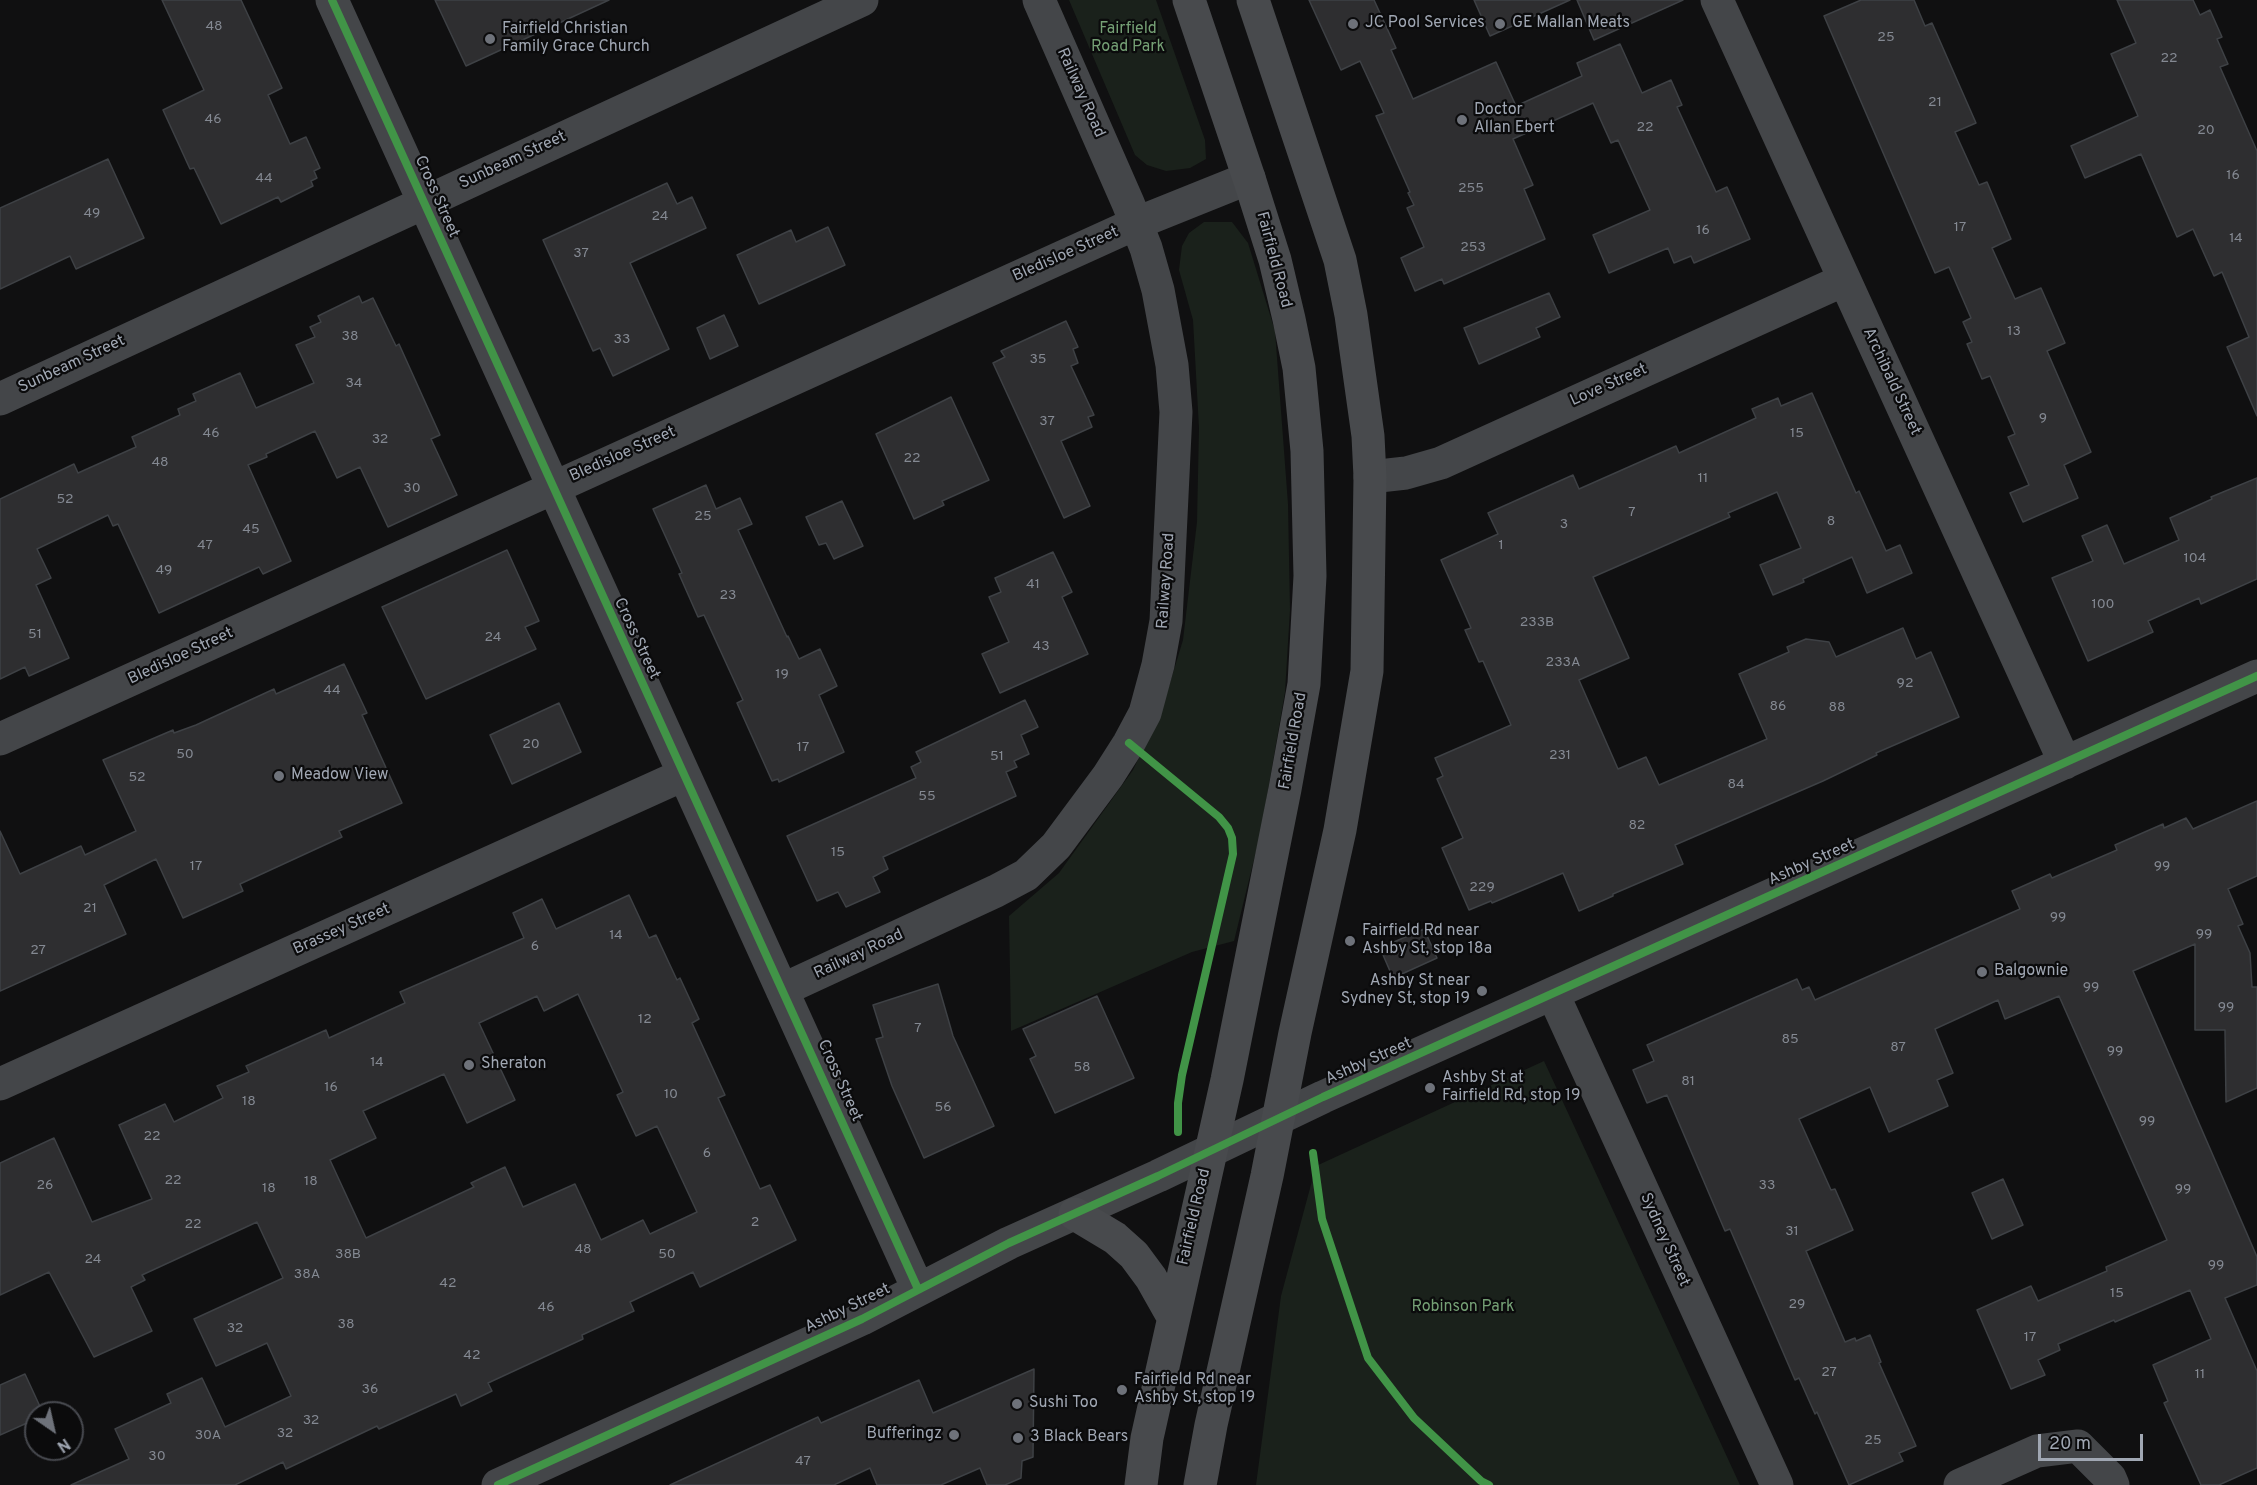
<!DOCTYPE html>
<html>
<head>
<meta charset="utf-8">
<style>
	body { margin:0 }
	#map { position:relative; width:2257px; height:1485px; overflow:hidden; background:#101011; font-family:Overpass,sans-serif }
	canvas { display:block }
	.north { position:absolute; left:24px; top:1401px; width:60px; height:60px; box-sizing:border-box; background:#0b0b0c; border:2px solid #47494f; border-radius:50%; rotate:146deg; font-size:16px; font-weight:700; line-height:24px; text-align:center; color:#a0a7b3 }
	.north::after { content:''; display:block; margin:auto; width:21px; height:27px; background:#6e727a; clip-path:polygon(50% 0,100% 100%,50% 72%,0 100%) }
	.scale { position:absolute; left:2038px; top:1434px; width:105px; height:27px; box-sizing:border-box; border:3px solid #a0a7b3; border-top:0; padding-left:8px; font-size:18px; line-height:21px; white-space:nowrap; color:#a0a7b3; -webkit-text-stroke:4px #0b0b0c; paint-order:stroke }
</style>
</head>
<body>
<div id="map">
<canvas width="2257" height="1485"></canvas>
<div class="north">N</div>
<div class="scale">20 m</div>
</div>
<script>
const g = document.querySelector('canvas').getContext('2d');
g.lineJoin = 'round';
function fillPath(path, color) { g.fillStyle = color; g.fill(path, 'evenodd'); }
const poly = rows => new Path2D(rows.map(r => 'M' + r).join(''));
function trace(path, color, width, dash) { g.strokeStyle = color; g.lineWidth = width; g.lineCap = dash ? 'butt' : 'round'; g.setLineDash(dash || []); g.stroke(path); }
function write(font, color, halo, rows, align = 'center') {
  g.font = font + ' Overpass,sans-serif'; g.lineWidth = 4.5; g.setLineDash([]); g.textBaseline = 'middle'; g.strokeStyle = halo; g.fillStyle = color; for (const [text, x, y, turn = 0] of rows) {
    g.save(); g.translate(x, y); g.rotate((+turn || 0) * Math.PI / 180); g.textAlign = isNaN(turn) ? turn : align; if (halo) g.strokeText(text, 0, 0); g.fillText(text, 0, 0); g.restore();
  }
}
fillPath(poly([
	[1069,0,1156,0,1205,140,1206,159,1190,168,1166,171,1147,165,1135,155],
	[1204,222,1232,222,1248,243,1275,331,1288,504,1290,610,1285,692,1261,831,1234,941,1192,952,1011,1031,1009,916,1059,873,1133,770,1162,709,1183,640,1197,522,1199,428,1193,320,1179,270,1182,246,1189,233],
	[1544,1061,1740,1485,1256,1485,1281,1296,1316,1166]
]), '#1a211b');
const building = poly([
	[162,0,241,0,282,88,268,95,290,144,306,137,320,168,314,171,317,178,311,181,313,186,281,202,278,197,221,224,194,168,190,169,163,110,204,90,162,0],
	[435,0,609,0,466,66,435,0],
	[1309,0,1374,0,1396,48,1391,50,1413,99,1496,62,1516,106,1582,76,1577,63,1620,44,1642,93,1671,80,1682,105,1677,107,1716,192,1727,187,1750,239,1694,263,1691,256,1674,263,1668,248,1609,273,1593,235,1650,210,1618,140,1611,143,1593,103,1513,139,1533,185,1524,189,1545,239,1444,284,1442,279,1415,291,1401,258,1424,247,1407,208,1414,205,1408,193,1410,192,1376,116,1384,113,1360,61,1341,70,1309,0],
	[1474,0,1570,0,1490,36,1474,0],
	[1577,0,1683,0,1594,40,1577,0],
	[1861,0,1914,0,1925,26,1932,23,1976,123,1955,132,1979,185,1987,182,2011,239,1992,248,2015,299,2041,288,2065,343,2047,351,2091,452,2064,465,2078,498,2023,522,2010,493,2029,485,2008,437,2015,434,1990,376,1982,379,1967,344,1972,342,1963,322,1971,318,1949,267,1935,273,1824,16,1861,0],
	[2117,0,2193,0,2200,15,2210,10,2222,37,2217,39,2228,64,2220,67,2257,151,2257,416,2227,347,2249,337,2222,272,2214,276,2193,229,2177,237,2141,154,2085,178,2071,146,2138,116,2111,54,2136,43,2117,0],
	[108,159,144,238,76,269,70,256,0,289,0,208,108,159],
	[667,183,677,204,692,197,706,228,630,263,669,349,613,376,600,348,593,351,543,240,667,183],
	[828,227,845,265,759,304,737,255,791,230,796,242,828,227],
	[1549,293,1560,317,1536,328,1540,337,1479,364,1464,328,1549,293],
	[359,296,362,303,373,298,396,346,399,344,440,435,431,439,457,495,388,527,360,467,337,478,315,431,266,454,267,457,248,465,291,561,263,574,259,567,159,613,118,524,113,526,108,515,37,549,51,578,36,585,69,658,29,676,25,667,0,679,0,499,74,464,78,473,136,447,132,437,180,415,178,409,196,401,193,394,240,373,256,408,314,383,296,345,315,337,310,327,321,322,318,316,359,296],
	[724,315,738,346,710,359,697,328,724,315],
	[1066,321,1078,347,1073,349,1078,363,1071,366,1094,415,1088,417,1092,427,1061,441,1090,506,1064,518,993,363,1005,357,1001,351,1066,321],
	[1812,393,1856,493,1859,491,1886,551,1900,545,1912,573,1867,593,1852,557,1803,579,1804,582,1773,595,1760,565,1801,548,1777,492,1728,513,1730,517,1593,577,1629,658,1579,680,1618,769,1646,757,1659,785,1767,739,1739,674,1789,652,1787,647,1806,639,1829,642,1836,657,1903,628,1916,659,1931,652,1959,717,1876,753,1877,755,1823,781,1675,845,1683,864,1613,894,1613,896,1579,911,1563,873,1492,903,1491,901,1469,910,1442,848,1463,838,1437,779,1443,776,1435,758,1511,725,1483,661,1479,662,1465,630,1471,628,1441,560,1498,534,1488,513,1573,475,1579,489,1676,446,1679,453,1756,418,1752,409,1778,398,1781,406,1812,393],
	[951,397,989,480,942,501,944,505,914,519,876,434,951,397],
	[2257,478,2257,579,2201,604,2199,598,2148,621,2153,632,2088,661,2052,578,2093,561,2082,536,2107,525,2124,564,2179,540,2170,518,2212,499,2211,497,2257,478],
	[706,485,716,509,740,498,752,524,738,530,787,637,788,636,799,659,820,649,837,686,819,695,844,752,779,782,778,779,772,781,737,703,743,700,704,615,698,617,679,574,682,573,653,509,706,485],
	[842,501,863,546,834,559,826,543,819,545,806,517,842,501],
	[507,550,539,621,525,627,536,649,426,699,382,607,507,550],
	[1053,552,1072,592,1062,597,1088,654,1000,693,982,654,1009,642,989,597,1001,592,995,578,1053,552],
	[344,664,367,713,362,715,402,803,339,831,342,837,240,884,243,891,183,918,156,859,104,885,126,934,0,991,0,831,20,874,81,846,85,855,136,831,103,760,173,730,174,733,196,725,274,689,276,694,344,664],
	[1025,700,1038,727,1021,735,1029,754,1014,761,1017,767,1006,772,1016,796,883,857,888,869,873,877,880,892,846,907,838,892,817,901,787,836,916,778,911,767,921,762,916,752,1025,700],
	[559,703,581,752,512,784,490,735,559,703],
	[2257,801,2257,876,2228,889,2243,924,2238,926,2250,953,2252,987,2257,987,2257,1088,2226,1102,2225,1030,2195,1030,2195,944,2133,971,2257,1257,2257,1285,2225,1298,2257,1371,2257,1468,2219,1485,2201,1485,2164,1403,2168,1401,2153,1365,2211,1339,2190,1290,2115,1322,2114,1320,2058,1344,2060,1350,2038,1360,2045,1375,2011,1389,1977,1310,2031,1286,2038,1301,2107,1271,2106,1267,2167,1240,2059,996,2005,1019,1998,1000,1935,1029,1953,1073,1937,1080,1948,1106,1889,1132,1870,1087,1799,1119,1831,1190,1835,1189,1853,1230,1806,1251,1845,1342,1855,1338,1856,1341,1870,1335,1881,1362,1879,1363,1916,1446,1899,1453,1903,1461,1849,1485,1817,1412,1815,1414,1799,1378,1795,1380,1730,1229,1725,1231,1667,1095,1647,1103,1633,1070,1654,1061,1647,1045,1797,979,1802,990,1809,987,1815,1000,2020,909,2012,891,2050,874,2052,878,2117,850,2115,845,2163,824,2164,828,2186,818,2193,829,2257,801],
	[629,895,649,938,656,935,677,980,680,978,699,1019,692,1023,725,1095,718,1098,760,1189,770,1185,796,1240,700,1287,693,1272,630,1302,634,1311,582,1335,583,1339,488,1383,492,1391,461,1406,456,1394,379,1429,377,1426,286,1469,283,1462,235,1485,71,1485,129,1459,115,1429,171,1403,167,1394,202,1378,225,1427,291,1396,267,1343,216,1366,194,1319,283,1278,257,1222,142,1275,145,1280,131,1287,152,1331,94,1357,49,1272,0,1295,0,1163,54,1138,92,1222,152,1199,119,1125,165,1104,174,1122,223,1098,217,1086,249,1072,246,1066,326,1030,329,1038,405,1003,400,992,524,938,513,913,542,899,556,929,629,895],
	[578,994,623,1092,617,1095,636,1136,657,1126,697,1212,650,1234,643,1220,601,1240,575,1184,523,1207,505,1167,471,1183,474,1187,366,1238,330,1160,376,1138,363,1111,444,1074,467,1123,515,1100,479,1023,537,996,544,1011,578,994],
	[1424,929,1437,958,1393,978,1380,948,1424,929],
	[938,984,953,1036,994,1126,924,1158,892,1086,876,1039,883,1037,873,1005,938,984],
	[1097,996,1134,1078,1055,1113,1030,1059,1036,1056,1023,1029,1097,996],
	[2003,1179,2023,1225,1992,1239,1972,1193,2003,1179],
	[1034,1369,1033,1457,1022,1461,1021,1478,1005,1485,987,1485,980,1468,941,1485,877,1485,870,1468,834,1485,670,1485,818,1417,821,1423,919,1380,933,1413,1034,1369],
	[25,1374,43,1413,36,1413,36,1419,0,1435,0,1385,25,1374]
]);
fillPath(building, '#2e2e30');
trace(building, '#3e4145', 1.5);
trace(poly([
	[332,0,918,1289],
	[1717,0,2065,763],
	[0,399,862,0],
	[1370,477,1406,473,1441,463,1844,280],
	[0,739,1137,223,1249,178],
	[782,990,996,891,1026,875,1056,846,1108,776,1129,743,1145,713,1158,665,1166,621,1176,412,1172,365,1158,290,1146,248,1128,203,1039,0],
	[1553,994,1777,1485],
	[0,1084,683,775],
	[498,1485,862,1319,1009,1243,1158,1176,1323,1097,2257,676],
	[1960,1485,2037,1451,2078,1446,2110,1478,2113,1485]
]), '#444649', 33);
trace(poly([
	[1075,1214,1115,1238,1134,1255,1151,1278,1173,1317],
	[1141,1485,1147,1438,1227,1080,1285,789,1304,684,1310,576,1307,451,1299,368,1289,319,1275,260,1249,178,1189,0],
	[1200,1485,1211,1425,1267,1176,1295,1033,1340,830,1367,671,1370,477,1368,436,1351,315,1340,260,1253,0]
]), '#484a4d', 33);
trace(poly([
	[332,0,918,1289],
	[1129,743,1219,817,1228,828,1232,838,1233,854,1182,1075,1178,1103,1178,1132],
	[1313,1153,1322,1219,1368,1358,1414,1418,1481,1481,1489,1485],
	[498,1485,862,1319,1009,1243,1158,1176,1323,1097,2257,676]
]), '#419447', 8);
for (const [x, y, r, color] of [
	[1353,24,6,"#6e727a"],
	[1500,24,6,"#6e727a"],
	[490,39,6,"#6e727a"],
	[1462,120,6,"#6e727a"],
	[279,776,6,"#6e727a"],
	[1350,941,6,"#6e727a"],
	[1982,972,6,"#6e727a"],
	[1482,991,6,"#6e727a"],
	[469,1065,6,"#6e727a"],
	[1430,1088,6,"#6e727a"],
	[1122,1390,6,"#6e727a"],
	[1017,1404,6,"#6e727a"],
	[954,1435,6,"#6e727a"],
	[1018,1438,6,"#6e727a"]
]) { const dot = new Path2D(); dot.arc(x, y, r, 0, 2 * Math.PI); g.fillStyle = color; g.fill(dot); trace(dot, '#0b0b0c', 2); }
write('14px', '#848992', null, [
	["48",214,27],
	["25",1886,38],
	["22",2169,59],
	["21",1935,103],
	["46",213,120],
	["22",1645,128],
	["20",2206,131],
	["16",2233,176],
	["44",264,179],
	["255",1471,189],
	["49",92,214],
	["24",660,217],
	["17",1960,228],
	["16",1703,231],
	["14",2236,239],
	["253",1473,248],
	["37",581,254],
	["13",2014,332],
	["38",350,337],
	["33",622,340],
	["35",1038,360],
	["34",354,384],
	["9",2043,419],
	["37",1047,422],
	["46",211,434],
	["15",1797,434],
	["32",380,440],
	["22",912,459],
	["48",160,463],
	["11",1703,479],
	["30",412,489],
	["52",65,500],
	["7",1632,513],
	["25",703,517],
	["8",1831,522],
	["3",1564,525],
	["45",251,530],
	["47",205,546],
	["1",1501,546],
	["104",2195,559],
	["49",164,571],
	["41",1033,585],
	["23",728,596],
	["100",2103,605],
	["233B",1537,623],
	["51",35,635],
	["24",493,638],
	["43",1041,647],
	["233A",1563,663],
	["19",782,675],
	["92",1905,684],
	["44",332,691],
	["86",1778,707],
	["88",1837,708],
	["20",531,745],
	["17",803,748],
	["50",185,755],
	["231",1560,756],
	["51",997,757],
	["52",137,778],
	["84",1736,785],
	["55",927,797],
	["82",1637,826],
	["15",838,853],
	["17",196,867],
	["99",2162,867],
	["229",1482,888],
	["21",90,909],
	["99",2058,918],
	["99",2204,935],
	["14",616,936],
	["6",535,947],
	["27",38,951],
	["99",2091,988],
	["99",2226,1008],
	["12",645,1020],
	["7",918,1029],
	["85",1790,1040],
	["87",1898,1048],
	["99",2115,1052],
	["14",377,1063],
	["58",1082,1068],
	["81",1688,1082],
	["16",331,1088],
	["10",671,1095],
	["18",249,1102],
	["56",943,1108],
	["99",2147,1122],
	["22",152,1137],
	["6",707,1154],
	["22",173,1181],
	["18",311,1182],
	["26",45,1186],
	["33",1767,1186],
	["18",269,1189],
	["99",2183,1190],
	["2",755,1223],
	["22",193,1225],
	["31",1792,1232],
	["48",583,1250],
	["38B",348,1255],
	["50",667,1255],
	["24",93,1260],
	["99",2216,1266],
	["38A",307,1275],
	["42",448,1284],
	["15",2117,1294],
	["29",1797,1305],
	["46",546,1308],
	["38",346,1325],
	["32",235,1329],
	["17",2030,1338],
	["42",472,1356],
	["27",1829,1373],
	["11",2200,1375],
	["36",370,1390],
	["32",311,1421],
	["32",285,1434],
	["30A",208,1436],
	["25",1873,1441],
	["30",157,1457],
	["47",803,1462]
]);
write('16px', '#a0a7b3', '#0b0b0c', [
	["JC Pool Services",1365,24],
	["GE Mallan Meats",1512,24],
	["Fairfield Christian",502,30],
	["Family Grace Church",502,48],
	["Doctor",1474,111],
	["Allan Ebert",1474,129],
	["Meadow View",291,776],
	["Fairfield Rd near",1362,932],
	["Ashby St, stop 18a",1362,950],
	["Balgownie",1994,972],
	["Ashby St near",1470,982,"right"],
	["Sydney St, stop 19",1470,1000,"right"],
	["Sheraton",481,1065],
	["Ashby St at",1442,1079],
	["Fairfield Rd, stop 19",1442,1097],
	["Fairfield Rd near",1134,1381],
	["Ashby St, stop 19",1134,1399],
	["Sushi Too",1029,1404],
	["Bufferingz",942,1435,"right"],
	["3 Black Bears",1030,1438]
], 'left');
write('16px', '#75a075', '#0b0b0c', [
	["Fairfield",1128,30],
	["Road Park",1128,48],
	["Robinson Park",1463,1308]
]);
write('16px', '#a0a7b3', '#0b0b0c', [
	["Railway Road",1080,93,66],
	["Sunbeam Street",513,161,-25],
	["Cross Street",436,197,66],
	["Bledisloe Street",1066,255,-24],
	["Fairfield Road",1273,260,75],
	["Sunbeam Street",72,365,-25],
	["Archibald Street",1891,382,65],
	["Love Street",1609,386,-24],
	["Bledisloe Street",623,455,-24],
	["Railway Road",1167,581,-86],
	["Cross Street",636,639,65],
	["Bledisloe Street",181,657,-25],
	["Fairfield Road",1294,741,-80],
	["Ashby Street",1812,863,-24],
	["Brassey Street",342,930,-24],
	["Railway Road",859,955,-25],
	["Ashby Street",1369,1062,-24],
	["Cross Street",839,1081,66],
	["Fairfield Road",1195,1217,-77],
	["Sydney Street",1664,1240,66],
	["Ashby Street",848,1309,-26]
]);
</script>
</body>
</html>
